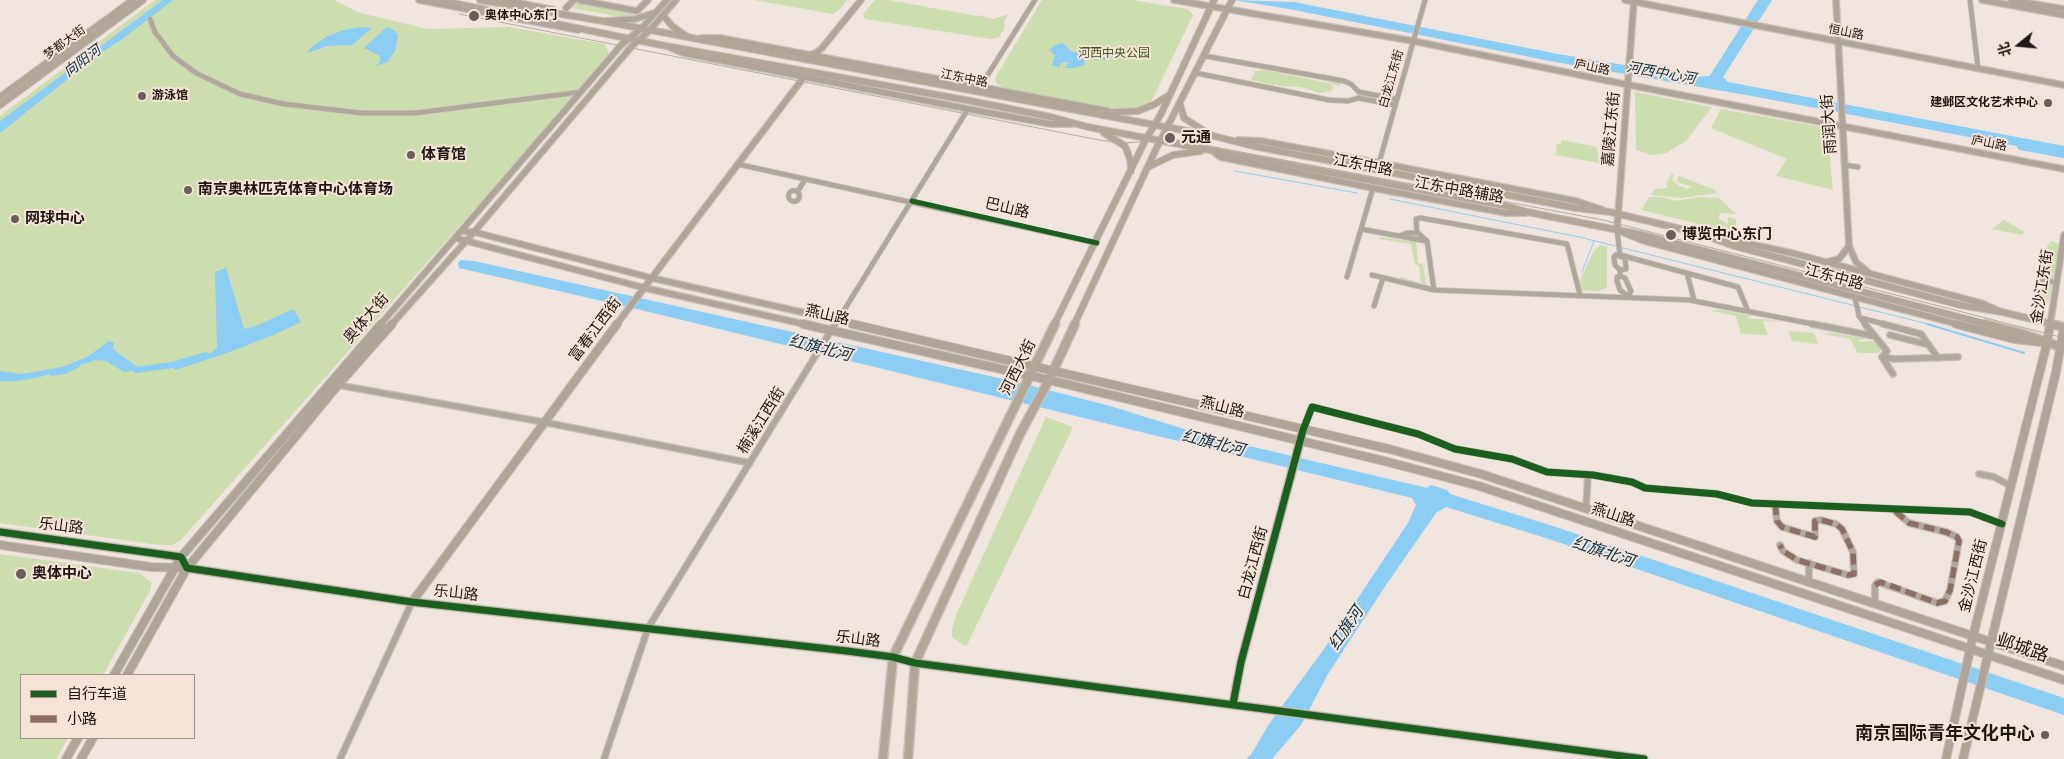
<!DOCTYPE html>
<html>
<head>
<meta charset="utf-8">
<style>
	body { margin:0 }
	#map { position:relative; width:2064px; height:759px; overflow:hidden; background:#efe4de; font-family:"Titillium Web","Noto Sans SC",sans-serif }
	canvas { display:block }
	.legend { position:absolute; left:20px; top:674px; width:175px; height:65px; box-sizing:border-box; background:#f5e3d8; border:1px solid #9f928a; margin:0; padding:6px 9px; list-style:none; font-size:15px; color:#1e1814 }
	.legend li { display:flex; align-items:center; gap:10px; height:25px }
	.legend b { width:25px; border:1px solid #9f928a }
	.north { position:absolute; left:1994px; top:20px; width:50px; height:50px; -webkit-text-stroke:4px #f5e3d8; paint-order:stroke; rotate:253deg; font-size:14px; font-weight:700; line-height:20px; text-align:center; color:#1e1814 }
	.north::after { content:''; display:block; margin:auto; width:18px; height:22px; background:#1e1814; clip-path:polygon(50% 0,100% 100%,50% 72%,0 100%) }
</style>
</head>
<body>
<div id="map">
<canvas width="2064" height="759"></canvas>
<ul class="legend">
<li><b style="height:6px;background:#1b5e20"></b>自行车道</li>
<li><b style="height:6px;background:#8d6e63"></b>小路</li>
</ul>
<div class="north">北</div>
</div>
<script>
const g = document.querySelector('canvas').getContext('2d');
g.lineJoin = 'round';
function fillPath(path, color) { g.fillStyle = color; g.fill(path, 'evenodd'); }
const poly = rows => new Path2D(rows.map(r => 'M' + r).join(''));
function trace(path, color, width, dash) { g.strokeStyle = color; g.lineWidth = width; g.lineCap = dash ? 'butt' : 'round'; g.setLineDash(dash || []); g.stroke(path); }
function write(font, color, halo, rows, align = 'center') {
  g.font = font + ' "Titillium Web","Noto Sans SC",sans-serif'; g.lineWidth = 4; g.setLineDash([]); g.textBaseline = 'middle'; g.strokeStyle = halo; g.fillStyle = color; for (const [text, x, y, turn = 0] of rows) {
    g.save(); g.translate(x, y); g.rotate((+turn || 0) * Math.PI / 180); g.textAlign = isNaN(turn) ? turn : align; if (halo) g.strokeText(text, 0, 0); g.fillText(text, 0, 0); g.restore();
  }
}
fillPath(poly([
	[155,0,334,0,360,13,428,29,510,27,604,44,609,53,605,62,180,541,172,545,159,545,0,523,0,116],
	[754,0,847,0,840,9,833,14],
	[875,0,888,0,977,16,977,15,993,19,1009,14,1004,21,1005,27,999,37,991,39,865,19,863,14],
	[1042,0,1132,0,1188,9,1193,15,1152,100,1138,108,1117,109,1006,88,997,84,995,78],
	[578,2,641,13,622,17,572,8],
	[1264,70,1328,83,1330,81,1341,83,1340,86,1329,83,1333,87,1332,91,1319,93,1301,87,1279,86,1277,84,1274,85,1251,80,1255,71],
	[1635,92,1712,107,1686,141,1666,153,1652,155,1636,150],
	[1721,109,1827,128,1833,190,1776,176,1787,159,1711,128],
	[1562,140,1597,147,1599,163,1556,155,1557,143,1561,144],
	[1672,173,1674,174,1672,180,1679,186,1688,189,1691,186,1679,183,1677,181,1679,176,1715,190,1718,193,1681,198,1651,195,1655,189,1667,188,1666,184],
	[1649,197,1661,197,1677,201,1699,197,1719,198,1736,214,1721,213,1719,215,1719,219,1728,224,1728,217,1736,219,1736,233,1641,210],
	[2004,220,2025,232,2021,235,1992,229],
	[1381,237,1416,242,1418,263,1423,264,1426,285,1400,279,1401,277,1421,283,1419,266,1415,265,1411,244,1379,239],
	[2051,241,2059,244,2049,302,2042,299,2045,250],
	[1601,245,1607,247,1607,288,1597,291,1579,290,1578,285,1594,250],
	[1722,310,1754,316,1745,317,1752,319,1765,319,1783,322,1763,321,1768,335,1741,334,1736,316,1711,311],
	[1788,331,1814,333,1818,344,1792,341],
	[1833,333,1866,339,1858,340,1859,342,1877,341,1882,349,1878,353,1858,353,1850,339,1824,334],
	[1046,417,1073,427,966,647,952,637,952,629,957,613],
	[0,554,139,573,151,582,151,589,103,675,21,675,21,738,68,738,56,759,0,759]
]), '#ccddaf');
fillPath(poly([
	[163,0,173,0,121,40,99,54,0,133,0,121],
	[1233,0,1294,2,1558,54,1697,77,1709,76,1711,74,1758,0,1772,0,1723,77,1728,82,2064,146,2064,155,1752,96,1555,62,1289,9],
	[364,27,372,28,352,45,327,46,307,53,314,45,328,36,344,30],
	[387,27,395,31,398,36,395,51,387,62,376,66,380,62,380,56,364,48],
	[1062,43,1074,53,1076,52,1082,56,1103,54,1112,50,1120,54,1105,60,1088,59,1084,61,1085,65,1074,68,1065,68,1069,63,1064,62,1060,64,1059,68,1052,65,1055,55,1049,50,1055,45],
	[461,260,474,261,1021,383,1110,406,1207,436,1427,488,1431,485,1447,490,1450,494,1556,527,2064,698,2064,715,1552,540,1446,507,1436,513,1386,585,1328,674,1301,725,1272,759,1246,759,1251,755,1269,724,1324,649,1408,523,1416,505,1412,498,641,310,459,268,458,263],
	[226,268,244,329,256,326,293,309,301,322,271,336,227,353,175,370,173,365,211,353,217,348,215,272],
	[109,341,114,343,112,351,114,357,130,366,130,371,124,372,106,361,96,360,40,377,18,381,0,381,0,371,22,374,62,367,87,357]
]), '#8ccdf4');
trace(poly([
	[1235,171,1357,193],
	[1390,199,1579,237,1932,325],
	[1582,272,1594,241]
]), '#8ccdf4', 1);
trace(poly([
	[1927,324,2024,353]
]), '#8ccdf4', 2);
trace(poly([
	[106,354,112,352,136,370,172,365,206,355],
	[52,373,64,371,77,365]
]), '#8ccdf4', 6);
trace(poly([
	[2021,146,2064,154]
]), '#8ccdf4', 8);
const streetFar1 = poly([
	[1970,0,1978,68],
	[150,19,155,32,173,56,196,73,240,94,284,104,362,113,415,113,581,92],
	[1205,56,1344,81,1351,84,1359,92,1396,99],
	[1196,73,1329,100,1348,101,1358,98,1395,105],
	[980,87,1035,0],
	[1379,163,1425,0],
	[737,164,1096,243],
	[1845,165,1858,167],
	'788.5 196a5.5 5.5 0 1 1 11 0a5.5 5.5 0 1 1-11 0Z',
	[797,192,805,180],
	[1361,229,1426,241],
	[1617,230,1620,255,1738,287,1748,311],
	[1417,233,1416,219,1421,218,1567,244,1580,295],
	[1399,236,1407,233,1418,233,1427,241,1434,290],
	[1616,255,1625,258,1626,269,1620,270,1615,265,1614,257,1616,255],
	[1620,270,1620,276],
	[1687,273,1694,300],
	[1372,275,1434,290,1689,300,1818,325],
	[1620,276,1625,278,1631,291,1628,296,1620,290,1617,281,1617,277,1620,276],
	[1347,277,1373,188],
	[2041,279,2057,283],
	[1855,298,1859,316,1866,325],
	[1374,306,1383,278],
	[1861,318,1888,325],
	[835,325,968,109]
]);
const street = poly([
	[1812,324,1874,336],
	[1865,324,1887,351,1882,357],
	[1883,324,1921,334,1938,358],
	[1890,335,1929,345],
	[1882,357,1895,359,1958,357],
	[1882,357,1893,374],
	[338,385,543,422,750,463],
	[1303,430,1312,407,1418,434,1455,449,1512,459,1547,472,1593,475,1632,482,1645,488,1717,494,1752,503,1970,512,2002,524],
	[1979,474,1994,477,2011,486],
	[1775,504,1777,521,1782,527,1815,537,1815,521,1821,520,1836,524,1842,529,1853,552,1854,574,1848,575,1797,560,1783,551,1780,545],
	[1586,508,1588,475],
	[1809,563,1809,582],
	[1875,603,1875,585,1878,582,1937,603,1945,601,1950,590,1959,541,1957,537,1946,532,1909,523,1895,511],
	[340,759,412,602],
	[604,759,648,628,835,324]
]);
const secondaryFar1 = poly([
	[419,0,578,30],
	[505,0,554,10],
	[579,0,637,11,648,0],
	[1174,0,1413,41,1629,85,2064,169],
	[1625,0,2064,85],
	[1634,0,1617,230,1644,241,1961,325],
	[1836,0,1849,246,1856,262,1868,272],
	[1982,0,2064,15],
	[2011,0,2064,9],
	[566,8,574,0],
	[663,15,672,26,688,37],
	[606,21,635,19,654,13],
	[701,38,720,38,1108,111],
	[671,48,683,53,968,109,1051,124,1072,124],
	[809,55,816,53,822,48,861,0],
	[1238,140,1261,141,1379,163,1576,201,1603,210],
	[1213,151,1220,157,1373,188,1506,213,1525,213],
	[461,231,474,232,652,278,858,325],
	[1708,235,1792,253,1981,303,1999,311],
	[455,238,645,288,808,325],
	[1827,262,1839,259,1849,246],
	[380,325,622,44,641,29,667,0],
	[391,325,474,232,632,46,649,31,676,0],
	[616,325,804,77],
	[2050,325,2064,235]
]);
const secondary = poly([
	[803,324,1049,380,1388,462,1479,486,2064,680],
	[852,324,1389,449,1481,474,2064,666],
	[1956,324,2014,339,2041,342],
	[0,532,181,557,187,568,412,602,847,651,893,657,915,663,1644,759],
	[0,545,151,567,187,568],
	[412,602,617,324],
	[114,675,181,557,381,324],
	[127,675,187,568,338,385,392,324],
	[1233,704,1241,662,1303,430],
	[66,759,78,738],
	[81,759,93,738],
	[1946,759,1973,636,2047,343,2050,324],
	[1963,759,2056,372,2064,327]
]);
const primaryFar1 = poly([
	[438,0,666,46,971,101,1051,117,1088,127,1506,206,1527,212,1643,235,1990,325],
	[480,0,602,21,1214,136,1253,146,1576,208,1610,212,1698,233,1734,246,1960,305,2002,312,2056,325],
	[0,97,133,0],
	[1180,104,1184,118,1206,132],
	[0,105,143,0],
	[1097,113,1138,111,1155,104,1169,95],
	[1104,133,1125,146,1130,159,1131,171],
	[1148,167,1173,155,1201,151],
	[1054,325,1146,139,1161,114,1214,0],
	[1074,325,1156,149,1232,0]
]);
const primary = poly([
	[1985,324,2020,333,2064,348],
	[2051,324,2064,327],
	[883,759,893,657,1055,324],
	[908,759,915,663,1020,434,1049,380,1075,324]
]);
trace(streetFar1, '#c8c0bb', 6);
trace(street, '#c8c0bb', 8);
trace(secondaryFar1, '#c8c0bb', 8);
trace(secondary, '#c8c0bb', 10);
trace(primaryFar1, '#c8c0bb', 8);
trace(primary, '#c8c0bb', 11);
trace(streetFar1, '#afa69c', 4.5);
trace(street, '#afa69c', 5.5);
trace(secondaryFar1, '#afa498', 5.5);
trace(secondary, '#afa498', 8);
trace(primaryFar1, '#b2a698', 6);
trace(primary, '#b2a698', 8);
trace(poly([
	[459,14,1099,140,1121,143,1177,140,1603,220,2064,338]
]), '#b4aca4', 1);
trace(poly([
	[1775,504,1777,521,1782,527,1815,537,1815,521,1821,520,1836,524,1842,529,1853,552,1854,574,1848,575,1797,560,1783,551,1780,545],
	[1875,585,1881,582,1937,603,1945,601,1950,590,1959,541,1957,537,1946,532,1909,523,1895,511]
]), '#8d6e63', 5.5, [11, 5.5]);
trace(poly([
	[912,201,1097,243]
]), '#1b5e20', 5);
trace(poly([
	[0,532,181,557,187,568,412,602,847,651,893,657,915,663,1644,759],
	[1233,704,1241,662,1303,430,1312,407,1418,434,1455,449,1512,459,1547,472,1593,475,1632,482,1645,488,1717,494,1752,503,1970,512,2002,524]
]), '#1b5e20', 7);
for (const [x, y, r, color] of [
	[474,16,6,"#675f5b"],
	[142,96,5,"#675f5b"],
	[2048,103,5,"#675f5b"],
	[1170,138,6,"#675f5b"],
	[411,155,5,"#675f5b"],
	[188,190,5,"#675f5b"],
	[15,219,5,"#675f5b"],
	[1671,235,6,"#675f5b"],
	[21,574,6,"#675f5b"],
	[2045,735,5,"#675f5b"]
]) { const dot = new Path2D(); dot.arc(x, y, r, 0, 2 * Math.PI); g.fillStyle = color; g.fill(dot); trace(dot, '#f5e3d8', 2); }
write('bold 12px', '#1e1814', '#f5e3d8', [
	["奥体中心东门",485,16],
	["游泳馆",152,96],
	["建邺区文化艺术中心",2038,103,"right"]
], 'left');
write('12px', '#1e1814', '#f5e3d8', [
	["恒山路",1846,33,11],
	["梦都大街",65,43,-36],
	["庐山路",1592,68,12],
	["江东中路",964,79,11],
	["白龙江东街",1392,79,-74],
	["庐山路",1989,144,11]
]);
write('12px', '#405c20', '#f5e3d8', [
	["河西中央公园",1114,54]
]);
write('italic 14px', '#07334a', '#f5e3d8', [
	["向阳河",83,62,-37],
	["河西中心河",1661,74,10]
]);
write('15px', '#1e1814', '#f5e3d8', [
	["雨润大街",1830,124,-94],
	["嘉陵江东街",1612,129,-85],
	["江东中路",1363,166,11],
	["江东中路辅路",1459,191,10],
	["巴山路",1007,209,13],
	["江东中路",1834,278,15],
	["金沙江东街",2043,287,-81],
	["燕山路",827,316,13],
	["奥体大街",367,319,-49],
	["富春江西街",596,330,-53],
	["河西大街",1019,368,-63],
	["燕山路",1222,408,14],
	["楠溪江西街",762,421,-58],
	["燕山路",1613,516,18],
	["乐山路",61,527,7],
	["白龙江西街",1254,563,-75],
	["金沙江西街",1974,576,-76],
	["乐山路",456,594,6],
	["乐山路",858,640,7]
]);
write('bold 15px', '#1e1814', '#f5e3d8', [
	["元通",1181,138],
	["体育馆",421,155],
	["南京奥林匹克体育中心体育场",198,190],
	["网球中心",25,219],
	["博览中心东门",1682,235],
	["奥体中心",32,574]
], 'left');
write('italic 16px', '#07334a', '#f5e3d8', [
	["红旗北河",820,349,14],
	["红旗北河",1213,444,14],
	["红旗北河",1603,553,18],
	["红旗河",1347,629,-56]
]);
write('18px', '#1e1814', '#f5e3d8', [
	["邺城路",2022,649,19]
]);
write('bold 18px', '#1e1814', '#f5e3d8', [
	["南京国际青年文化中心",2035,735]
], 'right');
</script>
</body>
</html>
